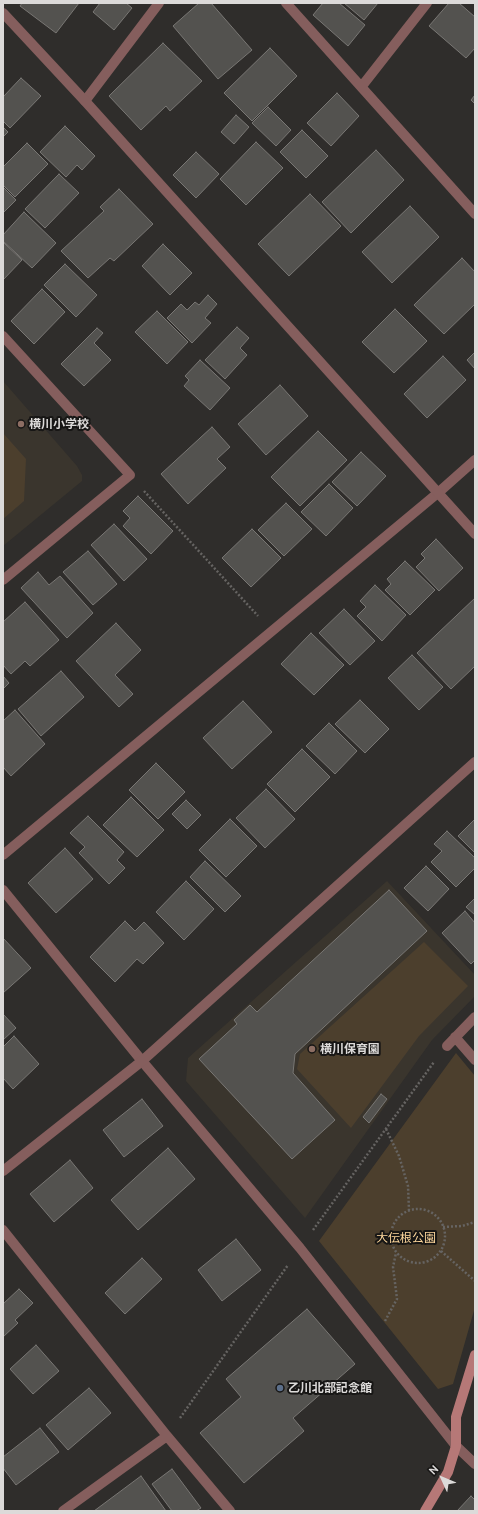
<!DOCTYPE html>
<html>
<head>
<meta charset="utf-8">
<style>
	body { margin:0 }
	#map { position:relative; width:478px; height:1514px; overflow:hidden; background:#2f2d2b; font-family:Ubuntu,sans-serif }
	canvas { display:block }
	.frame { position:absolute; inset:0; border:4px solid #dcdad9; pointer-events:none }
	.north { position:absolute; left:422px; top:1458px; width:40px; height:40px; -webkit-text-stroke:3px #171615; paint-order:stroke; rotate:314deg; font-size:11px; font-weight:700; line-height:16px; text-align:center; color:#dcdad9 }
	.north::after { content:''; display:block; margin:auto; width:14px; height:18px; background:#dcdad9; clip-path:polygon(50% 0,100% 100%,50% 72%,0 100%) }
</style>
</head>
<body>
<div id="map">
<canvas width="478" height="1514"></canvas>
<div class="frame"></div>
<div class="north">N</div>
</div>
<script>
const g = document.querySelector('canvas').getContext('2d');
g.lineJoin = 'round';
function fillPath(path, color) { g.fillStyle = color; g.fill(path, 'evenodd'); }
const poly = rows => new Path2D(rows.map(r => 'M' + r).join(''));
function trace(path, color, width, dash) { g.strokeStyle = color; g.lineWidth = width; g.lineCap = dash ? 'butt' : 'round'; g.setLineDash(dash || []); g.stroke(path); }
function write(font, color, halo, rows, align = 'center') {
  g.font = font + ' Ubuntu,"Noto Sans JP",sans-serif'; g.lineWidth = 4; g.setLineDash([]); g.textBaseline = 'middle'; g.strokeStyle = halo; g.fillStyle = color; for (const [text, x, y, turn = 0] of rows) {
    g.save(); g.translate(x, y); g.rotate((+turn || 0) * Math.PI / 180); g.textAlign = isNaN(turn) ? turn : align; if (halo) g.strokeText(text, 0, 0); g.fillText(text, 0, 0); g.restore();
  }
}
fillPath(poly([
	[3,381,77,466,82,475,82,481,3,546],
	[387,881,475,975,475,996,432,1040,305,1218,186,1081,188,1058]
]), '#3a352d');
fillPath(poly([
	[3,433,26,459,24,501,3,519],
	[424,942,468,986,419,1036,351,1128,297,1069,300,1054],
	[456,1053,475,1076,475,1307,453,1384,438,1389,319,1241]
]), '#4c3f2d');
const building = poly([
	[22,3,79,3,56,33,20,6,22,3],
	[100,3,126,3,132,8,114,30,93,12,100,3],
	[199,3,211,3,252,50,218,79,173,26,199,3],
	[323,3,339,3,365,25,348,46,313,15,323,3],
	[344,3,378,3,364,20,344,3],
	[449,3,459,3,475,17,475,48,466,58,429,26,449,3],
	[163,43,202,81,170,111,166,106,141,130,109,96,163,43],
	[270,48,297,76,252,121,224,93,270,48],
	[21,78,41,96,10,128,3,121,3,97,21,78],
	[337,93,359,116,331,146,307,123,337,93],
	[475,95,475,104,471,100,475,95],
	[268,107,291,130,276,146,252,123,268,107],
	[236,115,249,127,234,144,221,132,236,115],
	[65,126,95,156,82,170,77,165,66,177,40,152,65,126],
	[3,127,8,132,3,137,3,127],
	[302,130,328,156,306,178,280,152,302,130],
	[256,142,283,168,246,205,220,179,256,142],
	[27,143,48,164,15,197,3,185,3,167,27,143],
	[376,150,404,180,351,233,322,202,376,150],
	[196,152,219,174,196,198,173,175,196,152],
	[59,174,79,193,45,228,25,209,59,174],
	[3,187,16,200,3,213,3,187],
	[119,189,153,224,114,261,110,258,88,278,61,251,104,211,100,207,119,189],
	[310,194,341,226,289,276,258,244,310,194],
	[410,206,439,237,392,283,362,252,410,206],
	[24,212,56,243,32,268,3,241,3,235,24,212],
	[3,242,22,260,3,280,3,242],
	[163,244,192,273,170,295,142,266,163,244],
	[462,258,475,272,475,304,444,334,414,305,462,258],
	[65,264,97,295,76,317,44,285,65,264],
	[42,289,65,312,34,344,11,321,42,289],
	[208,295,217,304,205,318,211,323,192,343,167,318,181,304,187,310,195,302,199,305,208,295],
	[395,309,427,341,394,373,362,342,395,309],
	[157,311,188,342,167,364,135,332,157,311],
	[237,327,249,338,240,348,247,355,225,379,205,360,237,327],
	[97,328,103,333,94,343,111,360,84,386,61,364,97,328],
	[475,352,475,369,467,360,475,352],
	[443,356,466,380,427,418,404,394,443,356],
	[200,360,230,388,210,410,184,386,189,380,185,376,200,360],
	[280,385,308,416,266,455,238,424,280,385],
	[212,427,230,447,217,459,226,468,188,504,161,474,212,427],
	[318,431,347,460,300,506,271,477,318,431],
	[361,452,386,476,357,506,332,482,361,452],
	[329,484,353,508,326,536,301,512,329,484],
	[138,496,173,531,151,554,123,526,130,518,123,511,138,496],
	[286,503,312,529,284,556,258,530,286,503],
	[114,524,147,559,124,581,91,545,114,524],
	[252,529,281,558,251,587,222,558,252,529],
	[436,539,463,568,439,591,416,567,425,558,421,554,436,539],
	[88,551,117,584,93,605,63,572,88,551],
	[405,561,435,590,410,615,385,590,391,584,387,579,405,561],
	[38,572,49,585,60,576,93,613,67,638,21,588,38,572],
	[375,585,406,615,382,641,357,616,366,607,360,601,375,585],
	[475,598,475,666,451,689,417,653,475,598],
	[25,602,59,640,30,666,25,661,11,674,3,665,3,622,25,602],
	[344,609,375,641,350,665,319,633,344,609],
	[116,623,141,650,115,675,133,694,119,707,76,661,116,623],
	[311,633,344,665,314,695,281,664,311,633],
	[412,655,443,687,419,710,388,678,412,655],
	[61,671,84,697,41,736,18,709,61,671],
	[3,676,9,683,3,689,3,676],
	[360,700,389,729,365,753,335,724,360,700],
	[243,701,272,732,232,769,203,738,243,701],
	[15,710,45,744,11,776,3,767,3,721,15,710],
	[329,723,357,751,335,774,306,746,329,723],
	[302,749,330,777,295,812,267,784,302,749],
	[156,763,185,792,158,819,129,790,156,763],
	[266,789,295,819,265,848,236,818,266,789],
	[131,797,164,830,137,857,103,825,131,797],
	[186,800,201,815,187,829,172,814,186,800],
	[88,816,124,852,117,860,125,868,109,884,79,853,85,847,70,833,88,816],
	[230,819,257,846,226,877,199,850,230,819],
	[475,819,475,853,458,836,475,819],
	[447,831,475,858,475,868,456,887,431,862,442,851,434,844,447,831],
	[65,848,93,879,56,913,28,883,65,848],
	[205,861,241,896,225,912,190,877,205,861],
	[426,866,449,889,428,911,404,888,426,866],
	[186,881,214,909,184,940,156,912,186,881],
	[389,890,427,931,295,1054,293,1073,335,1120,292,1159,199,1059,237,1024,234,1020,250,1005,257,1012,389,890],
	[475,898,475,915,466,907,475,898],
	[465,911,475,923,475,960,471,964,442,933,465,911],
	[125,921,135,931,144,922,164,943,143,964,137,959,115,982,90,957,125,921],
	[3,938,31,968,3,993,3,938],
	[3,1014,16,1028,3,1040,3,1014],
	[14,1036,39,1064,13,1089,3,1078,3,1047,14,1036],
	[381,1094,387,1099,369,1123,363,1117,381,1094],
	[142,1099,163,1126,124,1157,103,1130,142,1099],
	[168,1148,195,1179,138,1230,111,1200,168,1148],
	[70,1160,93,1188,54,1222,30,1194,70,1160],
	[236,1239,261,1270,222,1301,198,1270,236,1239],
	[142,1258,162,1279,125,1314,105,1293,142,1258],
	[19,1289,33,1303,15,1320,18,1323,3,1337,3,1304,19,1289],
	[307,1309,355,1364,293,1418,304,1431,244,1483,200,1433,241,1397,226,1379,307,1309],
	[36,1345,59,1371,33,1394,10,1369,36,1345],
	[89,1388,111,1413,68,1450,46,1425,89,1388],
	[40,1428,59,1452,16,1485,3,1468,3,1457,40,1428],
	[172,1469,201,1508,196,1511,172,1511,152,1484,172,1469],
	[141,1476,166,1511,94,1511,141,1476],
	[471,1496,475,1500,475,1511,457,1511,471,1496]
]);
fillPath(building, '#53524f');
trace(building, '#797774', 1);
trace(poly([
	[144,491,258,616],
	[386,1129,399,1156,408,1186,409,1210],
	'391 1236a27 27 0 1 1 54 0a27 27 0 1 1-54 0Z',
	[443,1227,462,1226,475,1222],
	[313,1230,434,1062],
	[441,1251,475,1281],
	[385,1321,397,1299,393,1267,396,1253],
	[180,1418,288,1265]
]), '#666462', 2.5, [2, 2]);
trace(poly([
	[286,3,475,214],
	[362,86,427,3],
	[85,101,159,3],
	[3,336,130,475,3,580],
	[3,855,439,492,475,460],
	[3,890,142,1061,300,1248,456,1446,475,1464],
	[455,1037,475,1060],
	[447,1046,475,1017],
	[3,1230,167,1436,230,1511],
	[63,1511,167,1436]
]), '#855e5d', 10);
trace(poly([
	[3,13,85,101,475,534],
	[3,1171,142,1061,475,762]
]), '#855e5d', 10);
trace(poly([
	[425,1511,448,1472,456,1446,456,1417,475,1355]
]), '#b67877', 10);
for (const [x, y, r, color] of [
	[21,424,4,"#8d6e63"],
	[312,1049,4,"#8d6e63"],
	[280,1388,4,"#5c6f8a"]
]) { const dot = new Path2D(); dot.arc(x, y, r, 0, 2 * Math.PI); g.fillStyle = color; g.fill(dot); trace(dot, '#171615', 1.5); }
write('bold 12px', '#dcdad9', '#171615', [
	["横川小学校",29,424],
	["横川保育園",320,1049],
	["乙川北部記念館",288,1388]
], 'left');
write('12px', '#fdd79c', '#171615', [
	["大伝根公園",406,1238]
]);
</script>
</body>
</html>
